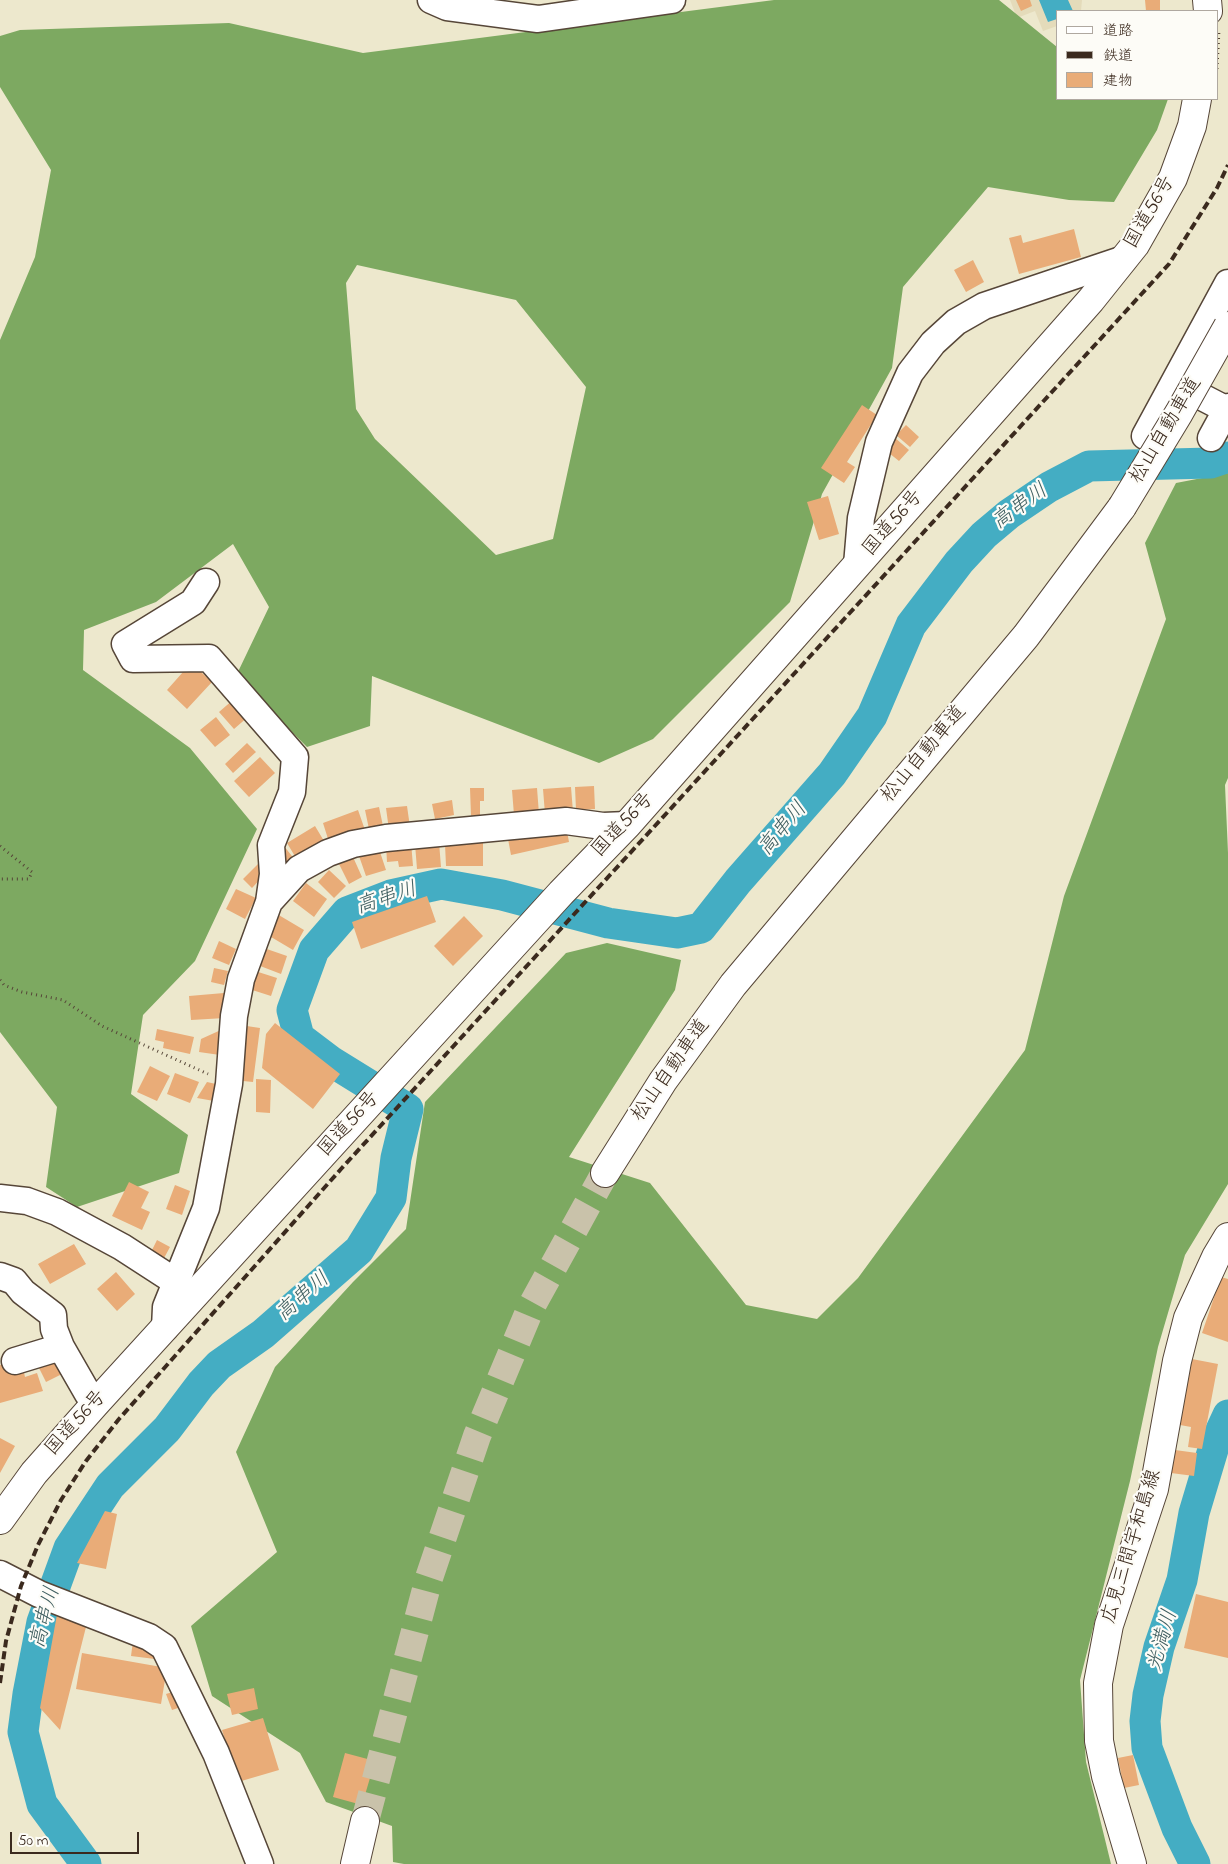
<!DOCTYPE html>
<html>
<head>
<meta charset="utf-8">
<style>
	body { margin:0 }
	#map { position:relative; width:1228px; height:1864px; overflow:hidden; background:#ede8cd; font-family:"Indie Flower","Klee One",sans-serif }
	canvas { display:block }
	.legend { position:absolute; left:1056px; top:10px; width:162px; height:90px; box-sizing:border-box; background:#fdfcf7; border:1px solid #afa8a0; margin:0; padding:6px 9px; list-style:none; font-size:15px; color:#3b2a1e }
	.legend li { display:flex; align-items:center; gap:10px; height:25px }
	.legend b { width:25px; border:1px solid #afa8a0 }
	.scale { position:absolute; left:10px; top:1832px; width:129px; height:22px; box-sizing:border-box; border:2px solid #3b2a1e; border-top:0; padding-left:6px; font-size:15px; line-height:18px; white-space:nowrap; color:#3b2a1e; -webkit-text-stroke:4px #fdfcf7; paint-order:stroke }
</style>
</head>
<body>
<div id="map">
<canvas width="1228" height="1864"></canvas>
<ul class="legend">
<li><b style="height:6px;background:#fff"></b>道路</li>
<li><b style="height:6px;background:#3b2a1e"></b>鉄道</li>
<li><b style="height:14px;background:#e9ac78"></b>建物</li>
</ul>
<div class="scale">50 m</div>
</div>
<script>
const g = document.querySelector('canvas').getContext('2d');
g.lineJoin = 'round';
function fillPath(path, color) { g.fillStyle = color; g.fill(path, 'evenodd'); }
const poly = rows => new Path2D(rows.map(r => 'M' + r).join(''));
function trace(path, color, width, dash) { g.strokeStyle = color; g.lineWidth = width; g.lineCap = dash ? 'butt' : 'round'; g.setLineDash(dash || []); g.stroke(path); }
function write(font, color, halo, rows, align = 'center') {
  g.font = font + ' "Indie Flower","Klee One",sans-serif'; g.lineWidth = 4.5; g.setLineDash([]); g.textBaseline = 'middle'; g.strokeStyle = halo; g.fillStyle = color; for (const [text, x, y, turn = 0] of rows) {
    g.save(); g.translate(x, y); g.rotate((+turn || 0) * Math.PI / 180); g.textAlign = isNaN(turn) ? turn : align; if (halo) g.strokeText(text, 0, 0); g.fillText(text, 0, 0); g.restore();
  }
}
fillPath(poly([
	[1010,0,1082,0,1081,11,1057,11,1057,26,1043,31,1035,11,1017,18]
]), '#e4dbba');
fillPath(poly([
	[774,0,999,0,1057,47,1057,99,1168,99,1157,130,1114,202,1069,200,988,187,903,287,892,368,822,494,790,602,653,739,599,763,372,676,370,726,307,747,236,676,269,607,233,544,156,602,84,630,83,670,190,748,257,829,195,961,143,1015,131,1094,188,1135,179,1173,77,1207,46,1187,57,1107,0,1032,0,340,35,257,51,170,0,87,0,36,20,30,229,23,363,53],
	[357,265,516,300,586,387,553,539,496,555,375,439,356,409,346,283],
	[1228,473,1228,778,1225,785,1228,853,1228,1184,1185,1255,1158,1347,1130,1481,1080,1680,1086,1762,1111,1864,404,1864,393,1862,392,1826,326,1802,300,1753,212,1696,191,1626,277,1552,236,1452,275,1367,353,1282,406,1229,425,1102,566,953,607,943,681,960,675,990,569,1157,650,1183,746,1305,817,1319,858,1278,1025,1050,1064,896,1166,619,1145,543,1176,483]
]), '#7da961');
fillPath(poly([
	[1039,0,1068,0,1073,11,1057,11,1057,19,1048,22]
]), '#44adc3');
trace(poly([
	[86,1864,42,1804,23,1732,28,1694,42,1622,69,1548,110,1486,167,1429,201,1384,219,1365,263,1334,359,1250,391,1198,396,1158,408,1109,332,1062,299,1037,292,1010,314,950,347,912,391,895,441,884,502,895,608,923,677,933,701,928,738,881,832,774,872,716,911,625,959,562,984,535,1009,514,1049,487,1089,466,1211,463,1228,457],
	[1195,1864,1177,1828,1147,1748,1145,1721,1148,1695,1159,1647,1182,1580,1194,1513,1215,1443,1228,1415]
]), '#44adc3', 31);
fillPath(poly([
	[1016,0,1030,0,1032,6,1021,11],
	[1145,0,1160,0,1160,11,1146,11],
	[1074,229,1081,257,1019,274,1009,238,1021,235,1023,243],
	[973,260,984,282,966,292,954,270],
	[862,405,877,415,847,462,855,467,844,483,821,468],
	[906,425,919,437,910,447,896,435],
	[894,437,909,450,899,461,884,449],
	[828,496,839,534,819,540,807,502],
	[191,663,212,682,187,709,167,690],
	[234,699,249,716,234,729,219,712],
	[216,717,230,735,215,747,200,730],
	[247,743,256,752,233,773,225,764],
	[260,757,275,773,249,797,234,781],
	[594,786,595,809,576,810,575,787],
	[571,787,573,812,545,814,543,789],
	[470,788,484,788,484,801,480,801,480,815,471,816],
	[537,788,539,814,514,815,512,790],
	[452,800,454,815,435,819,432,804],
	[407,806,410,827,389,830,386,808],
	[379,807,383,826,369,829,365,810],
	[358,810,365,830,329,842,323,823],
	[315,826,324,841,296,858,287,843],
	[566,826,569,842,511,855,508,839],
	[411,842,413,866,399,867,398,861,387,862,386,844],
	[439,842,441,867,417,869,415,844],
	[483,843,483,866,446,866,445,844],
	[284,846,295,860,279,872],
	[379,849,386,870,366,876,359,856],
	[353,857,362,877,349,884,339,864],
	[258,864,267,872,252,888,243,879],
	[329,870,346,886,334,898,318,882],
	[306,883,327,899,314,917,293,901],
	[236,889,256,898,245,919,226,909],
	[427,896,436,922,361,949,352,922],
	[277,914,304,930,293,950,266,934],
	[464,916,483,936,453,966,434,946],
	[219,941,236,949,229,965,212,958],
	[261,947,287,956,281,974,255,964],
	[214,968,228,971,224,985,211,982],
	[252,970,277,978,271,996,246,988],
	[224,993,225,1018,191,1020,189,996],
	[275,1023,340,1074,313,1109,262,1068,266,1034],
	[240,1025,260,1028,253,1082,233,1080],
	[157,1029,194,1037,190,1054,163,1048,164,1042,155,1040],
	[223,1029,220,1055,199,1052,201,1039],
	[150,1066,170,1076,157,1101,137,1092],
	[175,1073,199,1082,190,1103,167,1094],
	[256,1079,271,1080,270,1113,256,1112],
	[207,1082,216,1084,214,1101,197,1098],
	[129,1182,149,1192,141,1208,150,1212,142,1230,112,1216],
	[175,1185,190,1191,182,1215,166,1209],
	[157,1240,170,1247,163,1260,150,1254],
	[74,1244,86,1264,50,1284,38,1264],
	[116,1272,135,1294,117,1311,97,1289],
	[1221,1277,1228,1279,1228,1342,1202,1333],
	[55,1355,64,1373,46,1382,37,1364],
	[1192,1359,1218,1364,1202,1449,1188,1447,1191,1427,1180,1425],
	[9,1362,23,1368,25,1377,37,1373,43,1391,0,1403,0,1365],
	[0,1438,15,1446,0,1473],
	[1175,1450,1197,1453,1194,1476,1171,1473],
	[105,1511,117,1514,106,1569,77,1563],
	[1196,1594,1228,1602,1228,1658,1184,1648],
	[58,1609,75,1611,86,1627,60,1730,40,1708],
	[133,1641,157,1644,155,1659,131,1656],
	[82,1653,167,1668,161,1704,76,1689],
	[254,1688,258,1709,232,1715,227,1694],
	[179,1690,184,1706,172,1710,166,1694],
	[263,1718,279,1770,238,1782,222,1730],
	[345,1753,375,1761,362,1805,333,1797],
	[1133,1755,1139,1785,1124,1788,1118,1758]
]), '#e9ac78');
trace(poly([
	[365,1821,429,1578,477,1436,531,1307,605,1173]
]), '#c9c2aa', 28, [28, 14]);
const minor = poly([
	[431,0,447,7,538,19,672,0],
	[1175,383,1227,410],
	[1145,436,1228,283],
	[1211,438,1228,407],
	[857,565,861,518,879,442,910,373,933,343,956,322,984,306,1124,259],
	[206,582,193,602,125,644,133,659,209,658,295,757,292,792,271,845,273,874,269,902],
	[0,1198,27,1201,57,1212,122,1247,176,1282],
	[0,1276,14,1281,23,1292,53,1315,54,1329,61,1347,88,1394,96,1403],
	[165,1328,166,1307,206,1208,229,1084,234,1016,241,979,269,902,299,869,328,853,353,844,386,838,566,821,603,826,627,825],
	[15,1361,61,1347],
	[0,1574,39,1594,149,1637,164,1647,216,1753,260,1864]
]);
const major = poly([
	[1132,1864,1106,1776,1099,1741,1098,1683,1109,1625,1154,1489,1177,1361,1188,1318,1216,1257,1228,1237]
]);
const highway = poly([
	[1207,0,1208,11],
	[605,1173,663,1081,733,985,1026,636,1122,507],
	[0,1520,34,1473,96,1403,561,893,627,825,1091,300,1135,245,1173,178,1192,126,1197,99],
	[355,1864,365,1821]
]);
trace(minor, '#564638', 29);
trace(major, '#564638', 30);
trace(highway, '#564638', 30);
trace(poly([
	[1217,69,1219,30],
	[0,846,32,872,29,879,0,879],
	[0,980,4,985,22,992,63,1000,102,1026,208,1074]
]), '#564638', 3, [1, 4]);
trace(minor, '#fff', 26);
trace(major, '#fff', 28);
trace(highway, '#fff', 28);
trace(poly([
	[0,1683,6,1641,21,1586,38,1545,61,1500,86,1461,119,1419,341,1169,1169,264,1217,188,1228,165]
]), '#3b2a1e', 4, [8, 4]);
const highwayBridge = poly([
	[1122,507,1179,413,1228,326]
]);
trace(highwayBridge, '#564638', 30, []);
trace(highwayBridge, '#fff', 28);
write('20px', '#3b2a1e', '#fdfcf7', [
	["国道56号",1151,213,-60],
	["松山自動車道",1167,431,-59],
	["国道56号",894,524,-49],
	["松山自動車道",925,755,-50],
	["国道56号",624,826,-47],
	["松山自動車道",672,1071,-55],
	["国道56号",350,1125,-48],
	["国道56号",77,1424,-48],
	["広見三間宇和島線",1133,1547,-73]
]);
write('italic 21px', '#3f5e60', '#fdfcf7', [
	["高串川",1021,508,-36],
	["高串川",784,830,-50],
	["高串川",387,900,-18],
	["高串川",304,1298,-41],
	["高串川",47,1618,-75],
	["光満川",1164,1641,-74]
]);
</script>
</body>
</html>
